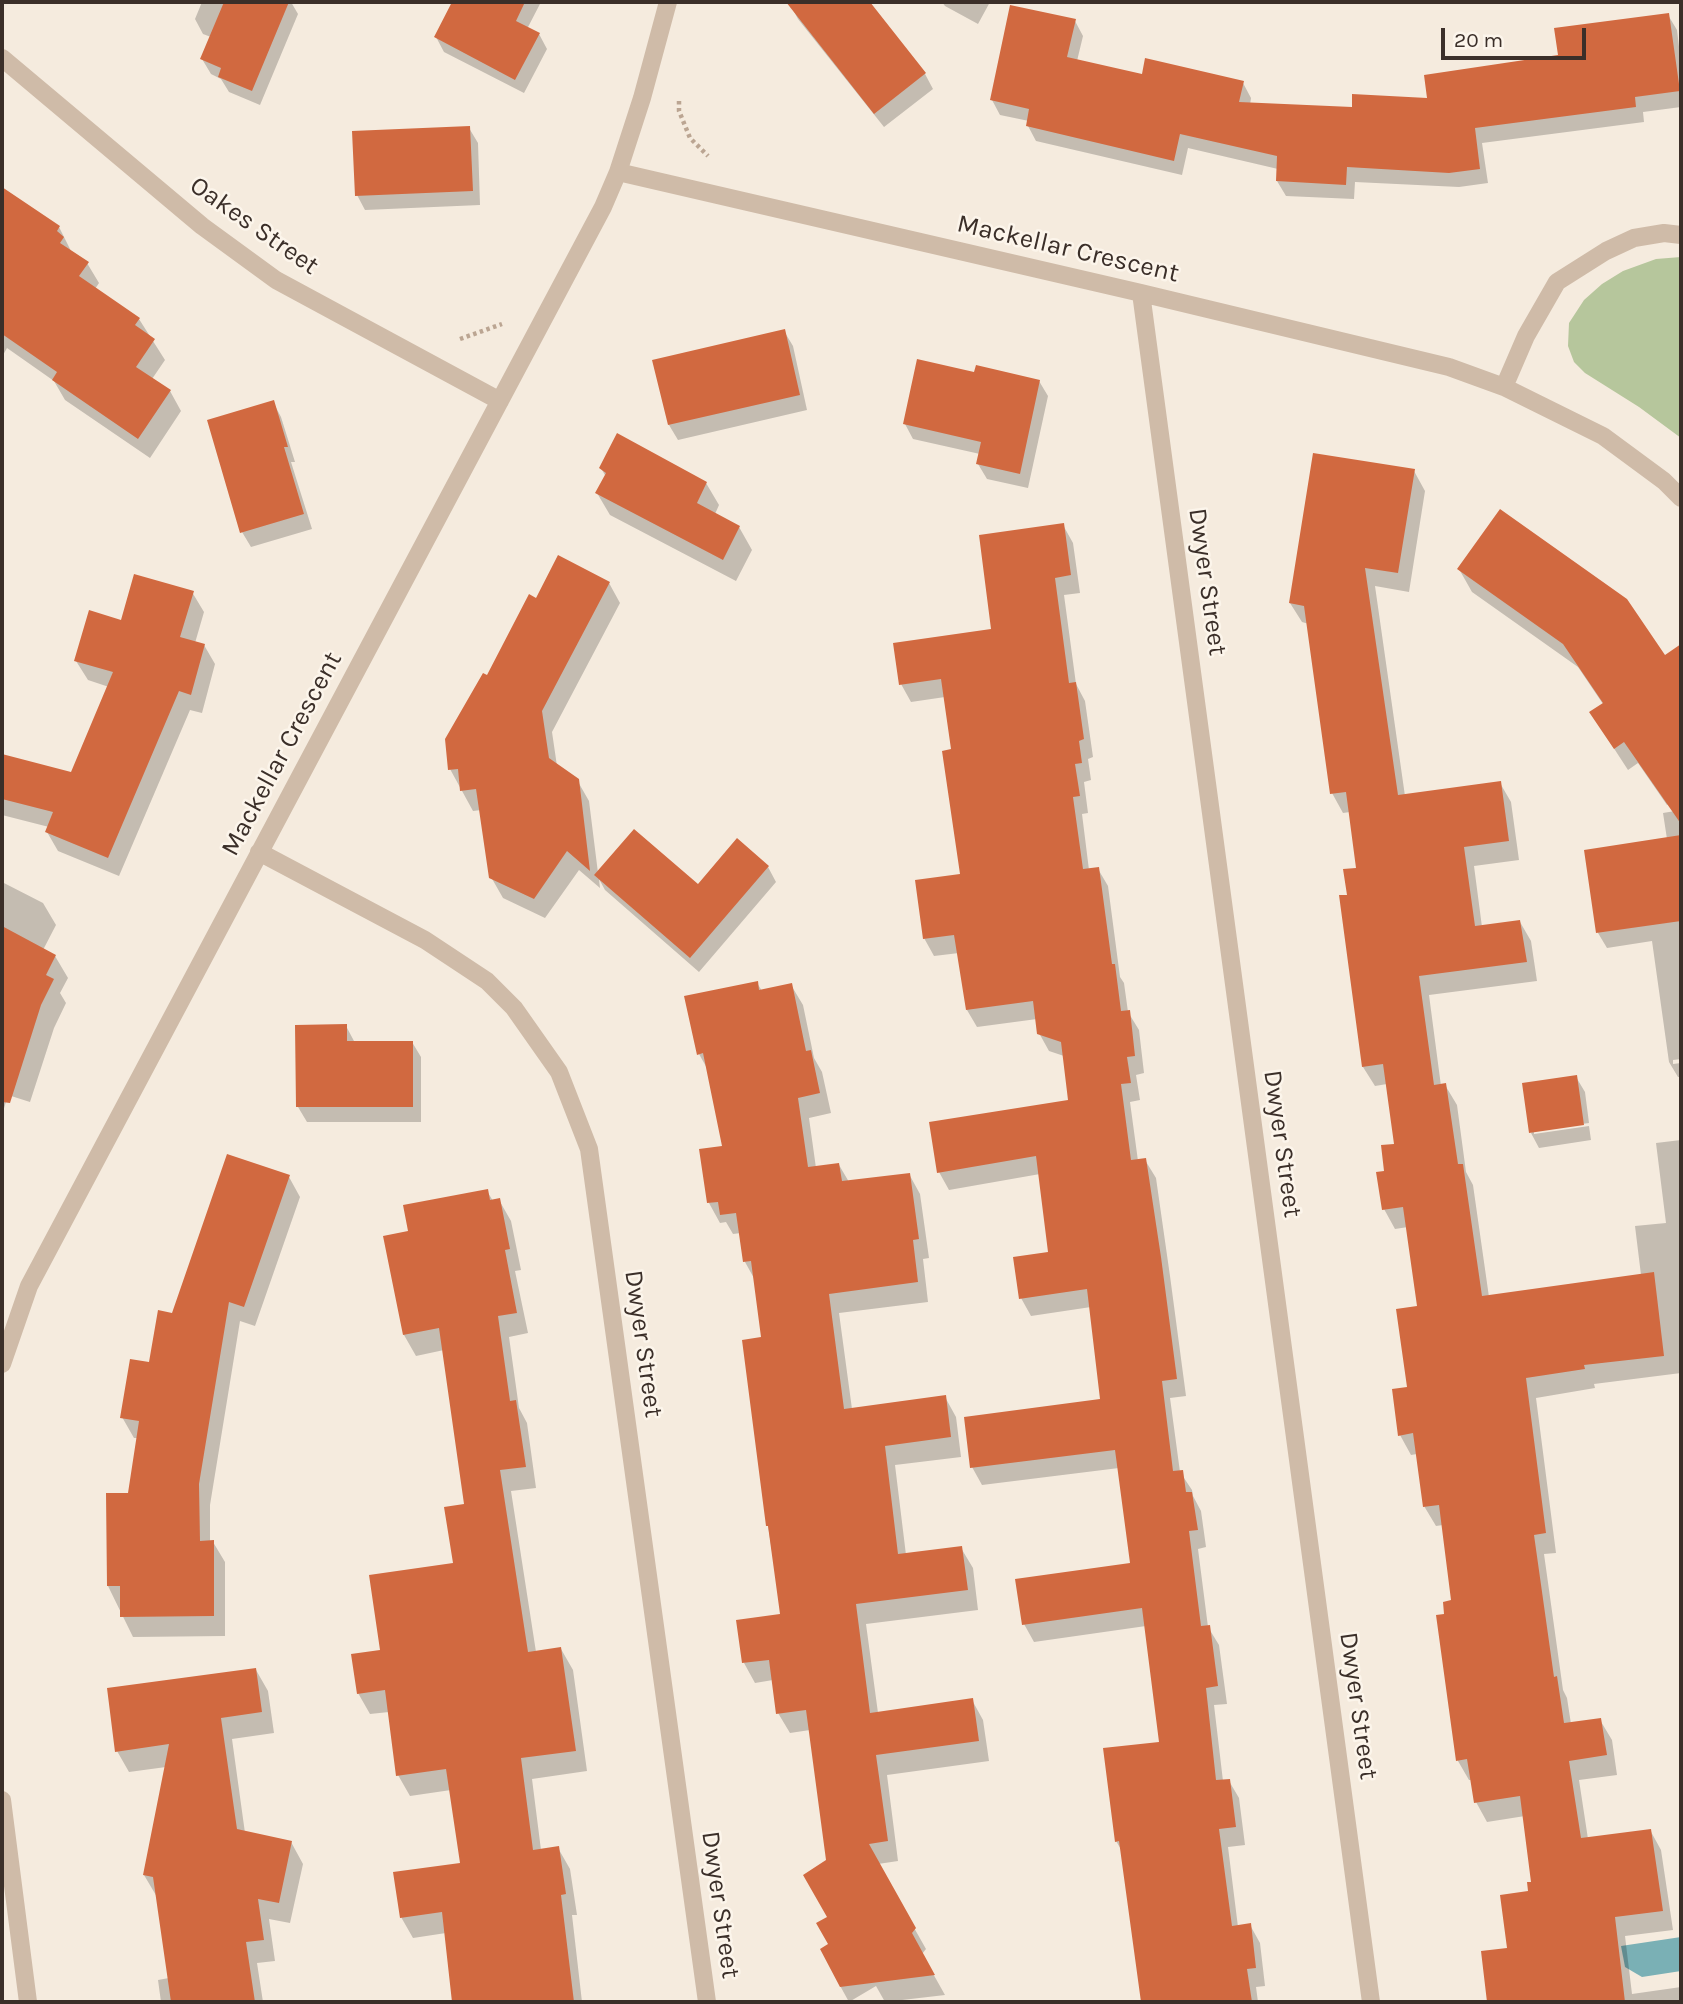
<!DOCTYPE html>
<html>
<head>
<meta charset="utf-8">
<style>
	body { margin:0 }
	#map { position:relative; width:1683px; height:2004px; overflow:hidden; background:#f5ebde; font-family:Karla,sans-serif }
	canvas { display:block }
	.frame { position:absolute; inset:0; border:4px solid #3b2f29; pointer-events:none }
	.scale { position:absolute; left:1441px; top:28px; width:145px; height:32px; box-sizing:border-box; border:4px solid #3b2f29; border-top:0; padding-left:9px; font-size:21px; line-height:24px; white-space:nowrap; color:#3b2f29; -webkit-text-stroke:5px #fcf5eb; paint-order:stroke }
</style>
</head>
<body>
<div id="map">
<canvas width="1683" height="2004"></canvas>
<div class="frame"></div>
<div class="scale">20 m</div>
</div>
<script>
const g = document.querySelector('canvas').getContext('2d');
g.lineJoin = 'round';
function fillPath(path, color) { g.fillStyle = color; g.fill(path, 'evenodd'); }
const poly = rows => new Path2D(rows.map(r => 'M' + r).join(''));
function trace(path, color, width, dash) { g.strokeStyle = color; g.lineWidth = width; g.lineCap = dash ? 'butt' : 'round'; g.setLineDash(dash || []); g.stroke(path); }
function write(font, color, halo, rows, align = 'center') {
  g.font = font + ' Karla,sans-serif'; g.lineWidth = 5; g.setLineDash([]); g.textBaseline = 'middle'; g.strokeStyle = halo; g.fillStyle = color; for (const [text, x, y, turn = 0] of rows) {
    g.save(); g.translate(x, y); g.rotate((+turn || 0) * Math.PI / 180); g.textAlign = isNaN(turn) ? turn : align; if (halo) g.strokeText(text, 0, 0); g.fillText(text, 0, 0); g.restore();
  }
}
fillPath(poly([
	[1681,257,1681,438,1639,407,1585,373,1574,362,1568,346,1569,323,1584,300,1602,284,1623,271,1656,259]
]), '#b6c69c');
fillPath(poly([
	[1681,1937,1681,1971,1642,1977,1625,1967,1621,1946]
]), '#7ab0b5');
fillPath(poly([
	[202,2,291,2,298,14,260,105,229,92,221,79,211,74,202,59,211,37,203,34,195,19],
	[454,2,541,2,527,29,539,34,547,49,524,93,444,52,436,37],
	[792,2,868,2,925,74,933,89,884,127,798,19,790,4],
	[942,2,990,2,978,24,945,6],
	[1668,15,1677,30,1681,63,1681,107,1643,112,1644,122,1482,143,1488,183,1459,187,1355,182,1354,199,1286,196,1277,181,1278,169,1188,148,1182,175,1036,141,1028,126,1029,121,1000,115,992,100,1075,21,1083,36,1077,61,1143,76,1243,83,1251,98,1250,105,1353,109,1429,100,1560,57],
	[469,128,478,143,480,205,365,210,357,195],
	[9,194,59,227,72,253,87,263,99,283,95,289,139,319,165,360,152,379,170,391,181,411,150,458,65,400,54,381,7,348,2,357,2,205],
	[784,331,793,346,807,410,678,440,669,425,654,361],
	[975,374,1039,381,1048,396,1028,488,987,479,978,464,980,454,913,439,905,424],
	[273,402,281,417,295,462,291,462,312,529,251,547,242,532],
	[601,468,706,483,719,505,715,514,739,527,752,550,736,581,610,515,597,493,606,477],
	[1414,471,1425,491,1409,592,1375,586,1405,796,1500,783,1511,802,1519,860,1474,866,1482,927,1520,922,1531,941,1537,981,1429,995,1441,1086,1445,1085,1457,1105,1466,1172,1473,1185,1489,1297,1641,1275,1635,1226,1666,1223,1656,1143,1681,1140,1681,1373,1594,1384,1595,1388,1536,1398,1556,1553,1544,1554,1563,1690,1567,1698,1571,1724,1600,1720,1612,1740,1617,1775,1579,1780,1588,1839,1650,1830,1661,1850,1673,1930,1625,1936,1632,1994,1681,1987,1681,2002,1489,2002,1483,1953,1509,1950,1533,1883,1525,1816,1487,1822,1476,1802,1472,1780,1469,1780,1458,1761,1446,1616,1453,1602,1443,1525,1436,1526,1424,1506,1417,1454,1411,1455,1400,1435,1419,1308,1408,1227,1395,1229,1384,1209,1396,1145,1387,1084,1375,1086,1363,1067,1349,896,1358,869,1350,812,1343,813,1332,793,1309,624,1302,622,1290,603],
	[1063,525,1073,543,1080,593,1064,595,1076,684,1085,701,1093,757,1088,759,1091,780,1084,782,1088,813,1082,814,1089,870,1098,869,1108,886,1120,977,1124,983,1128,1012,1139,1030,1144,1073,1136,1075,1140,1100,1130,1102,1138,1161,1145,1160,1156,1178,1170,1276,1186,1396,1170,1398,1180,1472,1192,1490,1193,1496,1201,1511,1206,1547,1198,1549,1208,1627,1219,1645,1227,1704,1214,1705,1223,1781,1229,1781,1239,1798,1245,1845,1228,1847,1238,1927,1250,1925,1260,1943,1265,1986,1256,1987,1258,2002,1165,2002,1122,1851,1116,1841,1161,1744,1146,1626,1034,1642,1024,1624,1132,1565,1119,1468,982,1485,972,1467,1102,1400,1091,1307,1031,1316,1021,1298,1050,1254,1040,1174,949,1190,939,1172,1070,1101,1064,1056,1049,1051,1039,1033,1037,1019,977,1027,967,1010,959,953,934,956,924,938,962,875,953,751,945,697,911,702,901,684,993,631],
	[1459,569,1665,658,1677,649,1681,656,1681,795,1667,805,1638,763,1628,770,1591,713,1603,704,1578,667,1472,592],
	[609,583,620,603,552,732,557,766,577,780,589,801,598,873,698,886,768,867,776,882,699,972,605,890,599,879,600,888,579,870,545,918,503,898,491,877,481,810,473,811,450,769,488,678,537,600],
	[192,592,204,612,195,643,204,645,215,664,202,713,190,710,119,876,58,851,47,832,49,827,2,815,2,755,72,774,109,687,88,680,76,661,122,622],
	[1681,810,1681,1059,1673,1060,1673,1064,1681,1063,1681,1077,1678,1077,1669,1062,1652,941,1607,948,1598,933,1586,851,1667,839,1663,813],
	[2,882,43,903,56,925,43,950,55,956,68,978,60,993,66,1003,54,1028,30,1102,8,1095,2,1115],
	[757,983,762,991,791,985,803,1005,814,1058,822,1072,831,1113,809,1118,816,1168,839,1165,849,1182,909,1174,920,1194,929,1258,923,1259,928,1302,839,1313,852,1409,945,1397,956,1417,961,1457,895,1465,906,1555,961,1548,973,1568,978,1610,866,1624,878,1713,972,1700,983,1720,989,1761,887,1775,898,1861,878,1864,926,1949,922,1954,945,1995,885,2002,876,1986,849,2002,838,1982,830,1944,828,1861,810,1730,790,1733,778,1713,773,1680,755,1683,744,1663,782,1615,768,1526,763,1339,755,1280,745,1262,741,1233,733,1234,726,1222,720,1223,709,1203,701,1151,724,1148,708,1070,699,1054],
	[346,1026,354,1041,412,1042,421,1057,421,1122,307,1122,298,1107],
	[1576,1077,1585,1092,1589,1123,1534,1131,1534,1134,1589,1126,1591,1140,1539,1148,1531,1133],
	[289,1177,300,1197,255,1326,240,1321,210,1505,210,1542,213,1542,225,1562,225,1636,133,1637,108,1586,130,1495,138,1438,134,1438,122,1417,173,1315],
	[487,1191,493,1201,499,1200,511,1221,521,1270,515,1271,528,1333,509,1337,519,1408,527,1423,536,1488,511,1491,536,1652,561,1649,573,1670,587,1771,532,1779,541,1850,558,1848,570,1869,577,1915,572,1915,582,2002,454,2002,446,1933,413,1938,401,1917,462,1865,451,1790,410,1796,398,1775,389,1712,370,1714,358,1693,382,1652,455,1564,466,1506,444,1350,416,1356,404,1335,385,1237,410,1232],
	[256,1670,268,1691,274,1733,232,1739,245,1833,291,1842,303,1864,290,1923,269,1919,275,1961,257,1963,263,2002,161,2002,158,1980,169,1978,157,1897,144,1875,166,1767,129,1772,117,1751]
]), '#0003');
fillPath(poly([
	[224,2,289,2,252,91,218,77,221,68,200,59],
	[452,2,525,2,516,21,540,33,515,80,434,37],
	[786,2,870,2,926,73,874,114],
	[1010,5,1076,19,1067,57,1142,74,1145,58,1244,81,1239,102,1352,107,1352,94,1427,98,1424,75,1558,55,1554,28,1669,13,1680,91,1635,97,1636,107,1475,128,1480,169,1449,173,1347,167,1346,185,1276,181,1277,156,1180,134,1174,161,1026,126,1029,109,990,100],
	[470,126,473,191,355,196,352,131],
	[2,187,60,226,57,231,64,237,60,243,89,262,79,276,140,318,135,325,155,339,136,367,171,390,138,439,52,380,57,372,2,334],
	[785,329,800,395,668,425,652,360],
	[917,359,974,372,976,365,1040,380,1020,474,976,464,981,442,903,424],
	[274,400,288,447,284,447,304,514,240,533,207,420],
	[617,433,707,482,697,503,740,526,723,560,595,493,606,473,599,468],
	[1313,453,1415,469,1398,573,1365,568,1398,795,1501,781,1509,841,1464,847,1475,926,1520,920,1527,962,1419,976,1434,1085,1446,1083,1458,1164,1463,1164,1482,1296,1654,1272,1664,1356,1584,1365,1585,1369,1526,1378,1546,1533,1534,1535,1554,1677,1557,1676,1564,1723,1601,1718,1607,1755,1569,1761,1581,1838,1651,1829,1663,1911,1615,1917,1625,2002,1487,2002,1481,1951,1507,1948,1500,1895,1528,1891,1527,1882,1531,1882,1520,1796,1474,1803,1467,1759,1456,1761,1436,1615,1444,1614,1443,1602,1451,1600,1439,1505,1423,1507,1413,1433,1398,1436,1392,1389,1407,1387,1396,1309,1417,1306,1403,1207,1382,1210,1376,1172,1384,1171,1381,1145,1394,1144,1383,1064,1362,1067,1339,895,1347,895,1343,869,1356,868,1346,792,1330,794,1304,606,1289,603],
	[1500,509,1627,599,1665,655,1681,644,1681,824,1624,742,1614,749,1589,712,1603,703,1563,644,1457,569],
	[1064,523,1071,575,1055,578,1069,683,1076,682,1084,739,1079,741,1082,763,1075,764,1080,796,1073,797,1083,869,1099,867,1112,964,1115,964,1121,1011,1130,1010,1135,1056,1127,1057,1131,1083,1121,1084,1131,1160,1146,1158,1161,1257,1177,1379,1162,1381,1173,1471,1183,1470,1186,1492,1192,1492,1198,1530,1189,1531,1201,1626,1210,1625,1218,1686,1206,1688,1216,1780,1230,1779,1236,1827,1219,1829,1232,1926,1251,1923,1256,1968,1247,1969,1252,2002,1141,2002,1119,1841,1115,1842,1103,1748,1159,1742,1142,1608,1022,1625,1015,1579,1130,1563,1115,1450,970,1468,964,1417,1100,1399,1087,1289,1019,1299,1013,1257,1048,1252,1036,1156,937,1173,929,1122,1068,1100,1061,1042,1037,1034,1033,1001,966,1010,954,935,923,939,915,880,960,874,942,751,951,749,941,679,899,685,893,643,991,629,979,535],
	[558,555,610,582,542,711,549,758,579,779,590,871,567,851,534,899,489,878,476,789,460,791,458,769,448,770,445,739,483,673,487,675,529,594,536,598],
	[134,574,194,591,180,637,205,644,191,695,179,691,108,858,45,832,53,812,2,799,2,754,71,772,113,672,74,661,89,610,121,620],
	[634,829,698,884,737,838,769,866,690,958,594,875],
	[1681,835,1681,921,1596,933,1584,850],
	[2,926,56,955,46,975,54,979,41,1005,10,1103,2,1102],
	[758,981,759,990,792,983,806,1051,811,1050,820,1093,798,1098,808,1167,839,1163,842,1181,910,1173,919,1239,913,1240,918,1282,829,1294,844,1409,946,1395,951,1437,885,1446,898,1554,962,1546,968,1590,856,1604,870,1713,973,1698,979,1741,876,1755,888,1841,869,1844,916,1928,912,1933,935,1975,840,1987,820,1949,828,1944,816,1923,827,1917,803,1875,826,1860,806,1710,776,1714,769,1660,742,1663,736,1620,780,1614,768,1526,766,1526,742,1340,761,1337,751,1261,743,1262,736,1213,720,1215,718,1202,707,1203,699,1149,722,1146,703,1053,697,1055,684,996],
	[347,1024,347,1041,413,1041,413,1107,296,1107,295,1025],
	[1577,1075,1584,1125,1529,1133,1522,1083],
	[227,1154,290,1175,244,1307,229,1302,199,1484,200,1541,214,1540,214,1616,120,1617,120,1586,107,1586,106,1493,128,1493,139,1421,120,1418,130,1359,149,1362,158,1310,172,1313],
	[488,1189,490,1200,500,1198,510,1249,505,1250,517,1313,498,1316,510,1401,516,1400,526,1467,500,1470,528,1652,561,1647,576,1751,521,1758,533,1850,559,1846,566,1894,561,1895,574,2002,452,2002,442,1912,400,1918,393,1872,460,1863,446,1769,396,1776,385,1690,357,1694,351,1654,380,1650,369,1575,453,1563,444,1507,464,1504,439,1328,403,1335,383,1236,408,1231,403,1205],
	[256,1668,262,1712,221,1718,237,1829,292,1841,279,1903,258,1899,264,1940,246,1942,255,2002,171,2002,153,1877,143,1875,169,1744,115,1752,107,1688]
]), '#d16940');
trace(poly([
	[679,101,679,111,690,138,708,156],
	[460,339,502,324]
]), '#bba592', 4.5, [3.5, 3.5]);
trace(poly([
	[2,58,202,226,276,280,500,401],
	[618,172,1141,293,1449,367,1504,387,1603,436,1664,481,1681,498],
	[1141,293,1371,2002],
	[1504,387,1526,336,1557,282,1606,251,1634,238,1664,233,1681,235],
	[259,852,425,940,487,981,514,1008,559,1072,589,1149,707,2002],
	[2,1364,29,1286,603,207,618,172,642,98,668,2],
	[2,1800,28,2002]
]), '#cfbba8', 18);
write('26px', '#3b2f29', '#fcf5eb', [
	["Oakes Street",254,226,35],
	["Mackellar Crescent",1068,249,13],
	["Dwyer Street",1207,582,82],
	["Mackellar Crescent",282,754,-62],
	["Dwyer Street",1282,1144,82],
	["Dwyer Street",643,1344,82],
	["Dwyer Street",1358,1706,82],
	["Dwyer Street",720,1905,82]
]);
</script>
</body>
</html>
